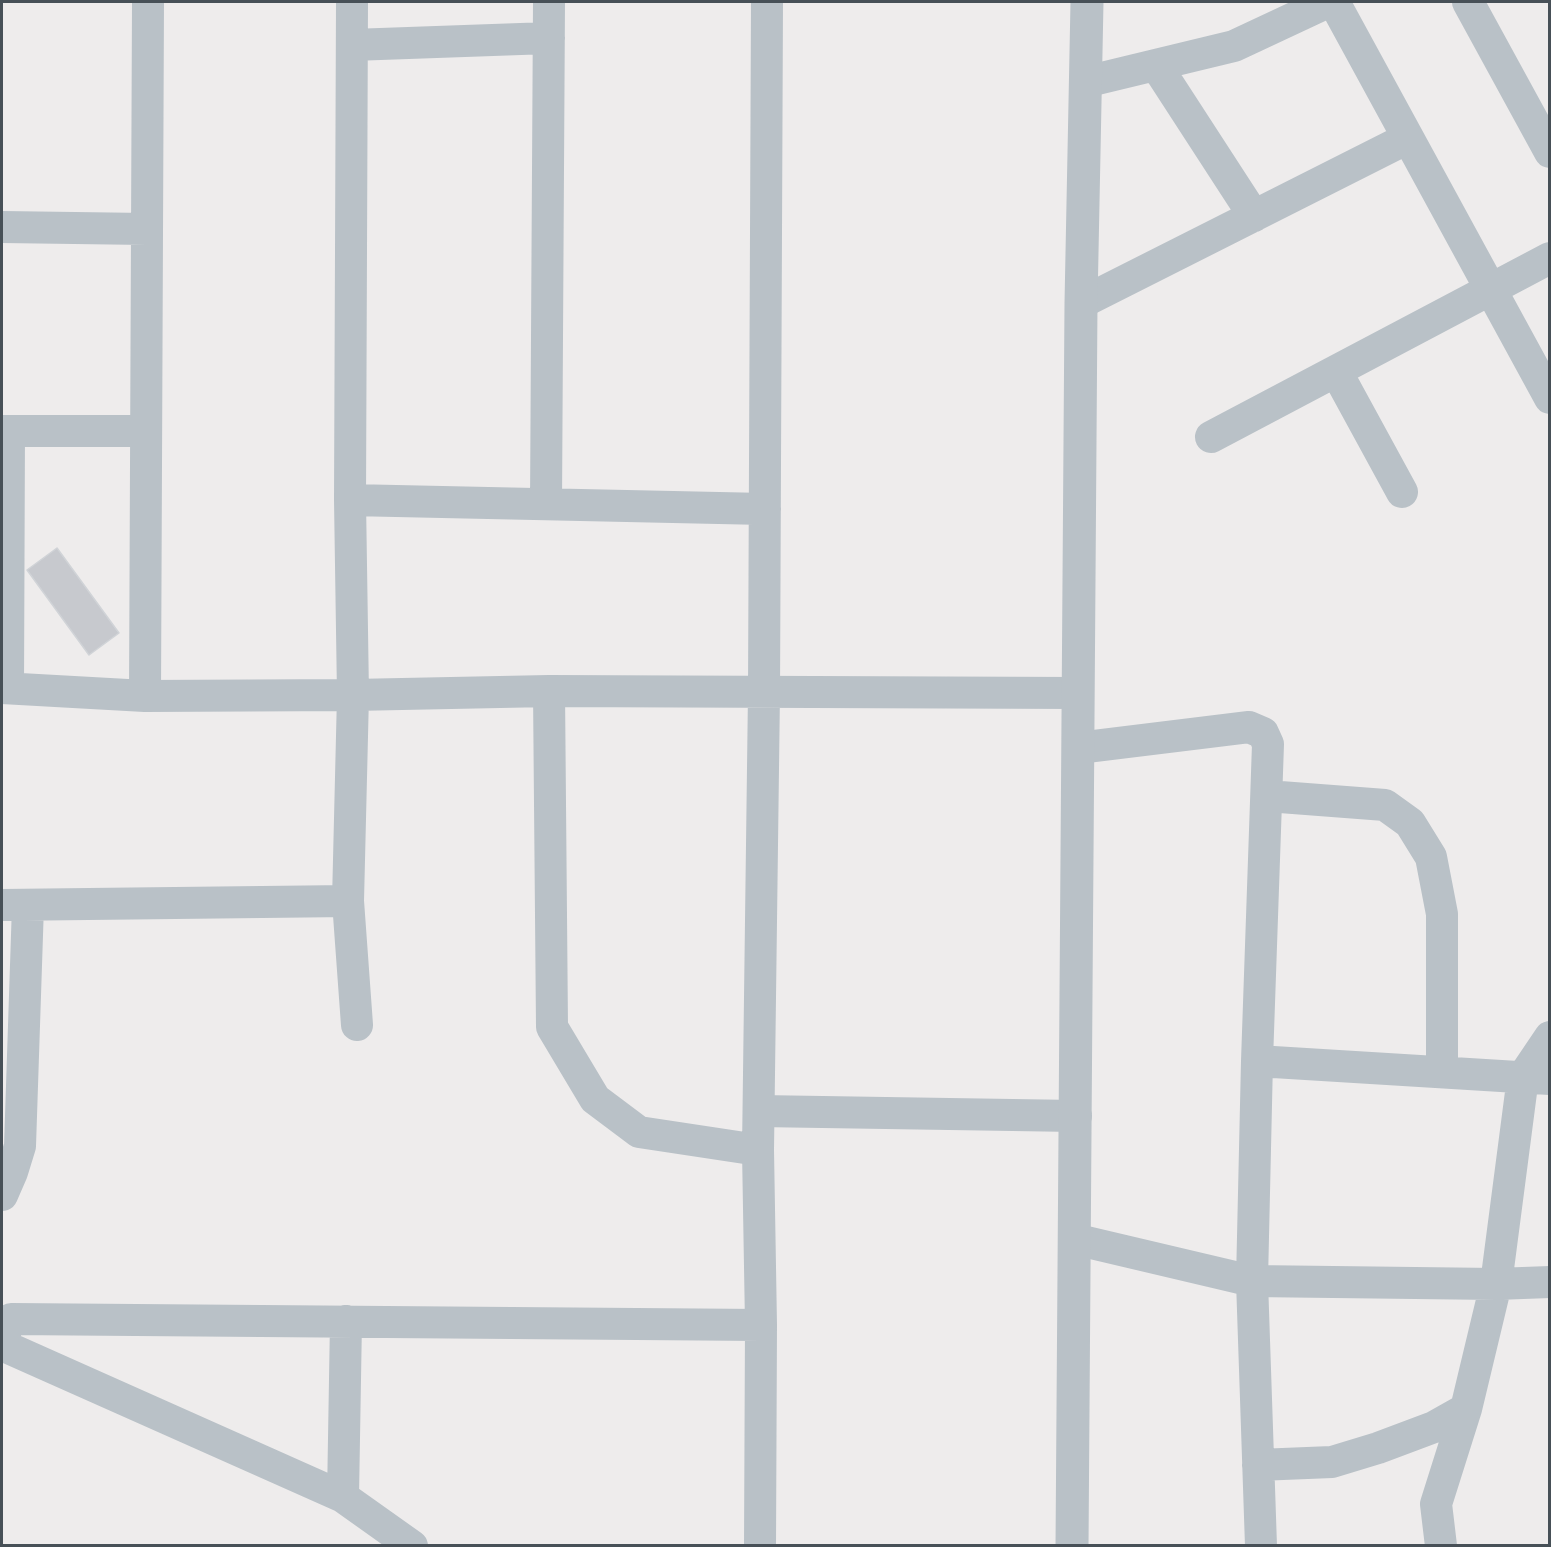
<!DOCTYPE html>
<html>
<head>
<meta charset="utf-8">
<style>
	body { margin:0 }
	#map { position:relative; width:1551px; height:1547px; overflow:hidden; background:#eeecec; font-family:Karla,sans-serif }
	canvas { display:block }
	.frame { position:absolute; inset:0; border:3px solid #475057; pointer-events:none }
</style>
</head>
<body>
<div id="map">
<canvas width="1551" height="1547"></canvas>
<div class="frame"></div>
</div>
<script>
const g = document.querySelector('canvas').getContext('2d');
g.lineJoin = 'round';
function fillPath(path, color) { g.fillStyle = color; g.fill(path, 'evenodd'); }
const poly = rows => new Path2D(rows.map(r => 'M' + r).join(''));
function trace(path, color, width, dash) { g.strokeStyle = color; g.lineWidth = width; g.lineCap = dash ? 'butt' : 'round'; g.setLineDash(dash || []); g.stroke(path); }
const building = poly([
	[57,548,119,633,89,655,27,570,57,548]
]);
fillPath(building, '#c7c9ce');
trace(building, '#d0d3d7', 1.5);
trace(poly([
	[352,2,350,500,353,695,348,901,357,1025],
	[1334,2,1550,398],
	[1468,2,1550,152],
	[352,45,549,38],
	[1156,65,1254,216],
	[1085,82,1234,46,1328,2],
	[2,227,147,229],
	[1081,303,1408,138],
	[1336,371,1402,492],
	[2,431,146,431],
	[1211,437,1550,258],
	[350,500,765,509],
	[546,504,549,2],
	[2,688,145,696,353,695,549,691,1078,693],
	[8,688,9,431],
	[549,691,552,1027,595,1099,639,1132,758,1150],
	[145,696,148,2],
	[1078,748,1249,727,1263,733,1268,744,1257,1061,1252,1281,1261,1546],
	[1267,796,1385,805,1410,823,1431,857,1442,914,1442,1072],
	[2,905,348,901],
	[1257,1061,1550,1079],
	[759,1111,1076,1116],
	[2,1195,12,1172,20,1146,28,905],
	[1074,1239,1252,1281,1496,1284,1550,1282],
	[2,1339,11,1319,761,1325],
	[2,1345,343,1497,412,1546],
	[1258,1465,1332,1462,1378,1448,1434,1427,1466,1409],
	[343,1497,346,1321],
	[760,1546,761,1325,758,1150,764,692,767,2],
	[1441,1546,1436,1504,1466,1409,1496,1284,1523,1077,1550,1037]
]), '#b9c1c7', 32);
trace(poly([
	[1072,1546,1081,303,1087,2]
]), '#b9c1c7', 33);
</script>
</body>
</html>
